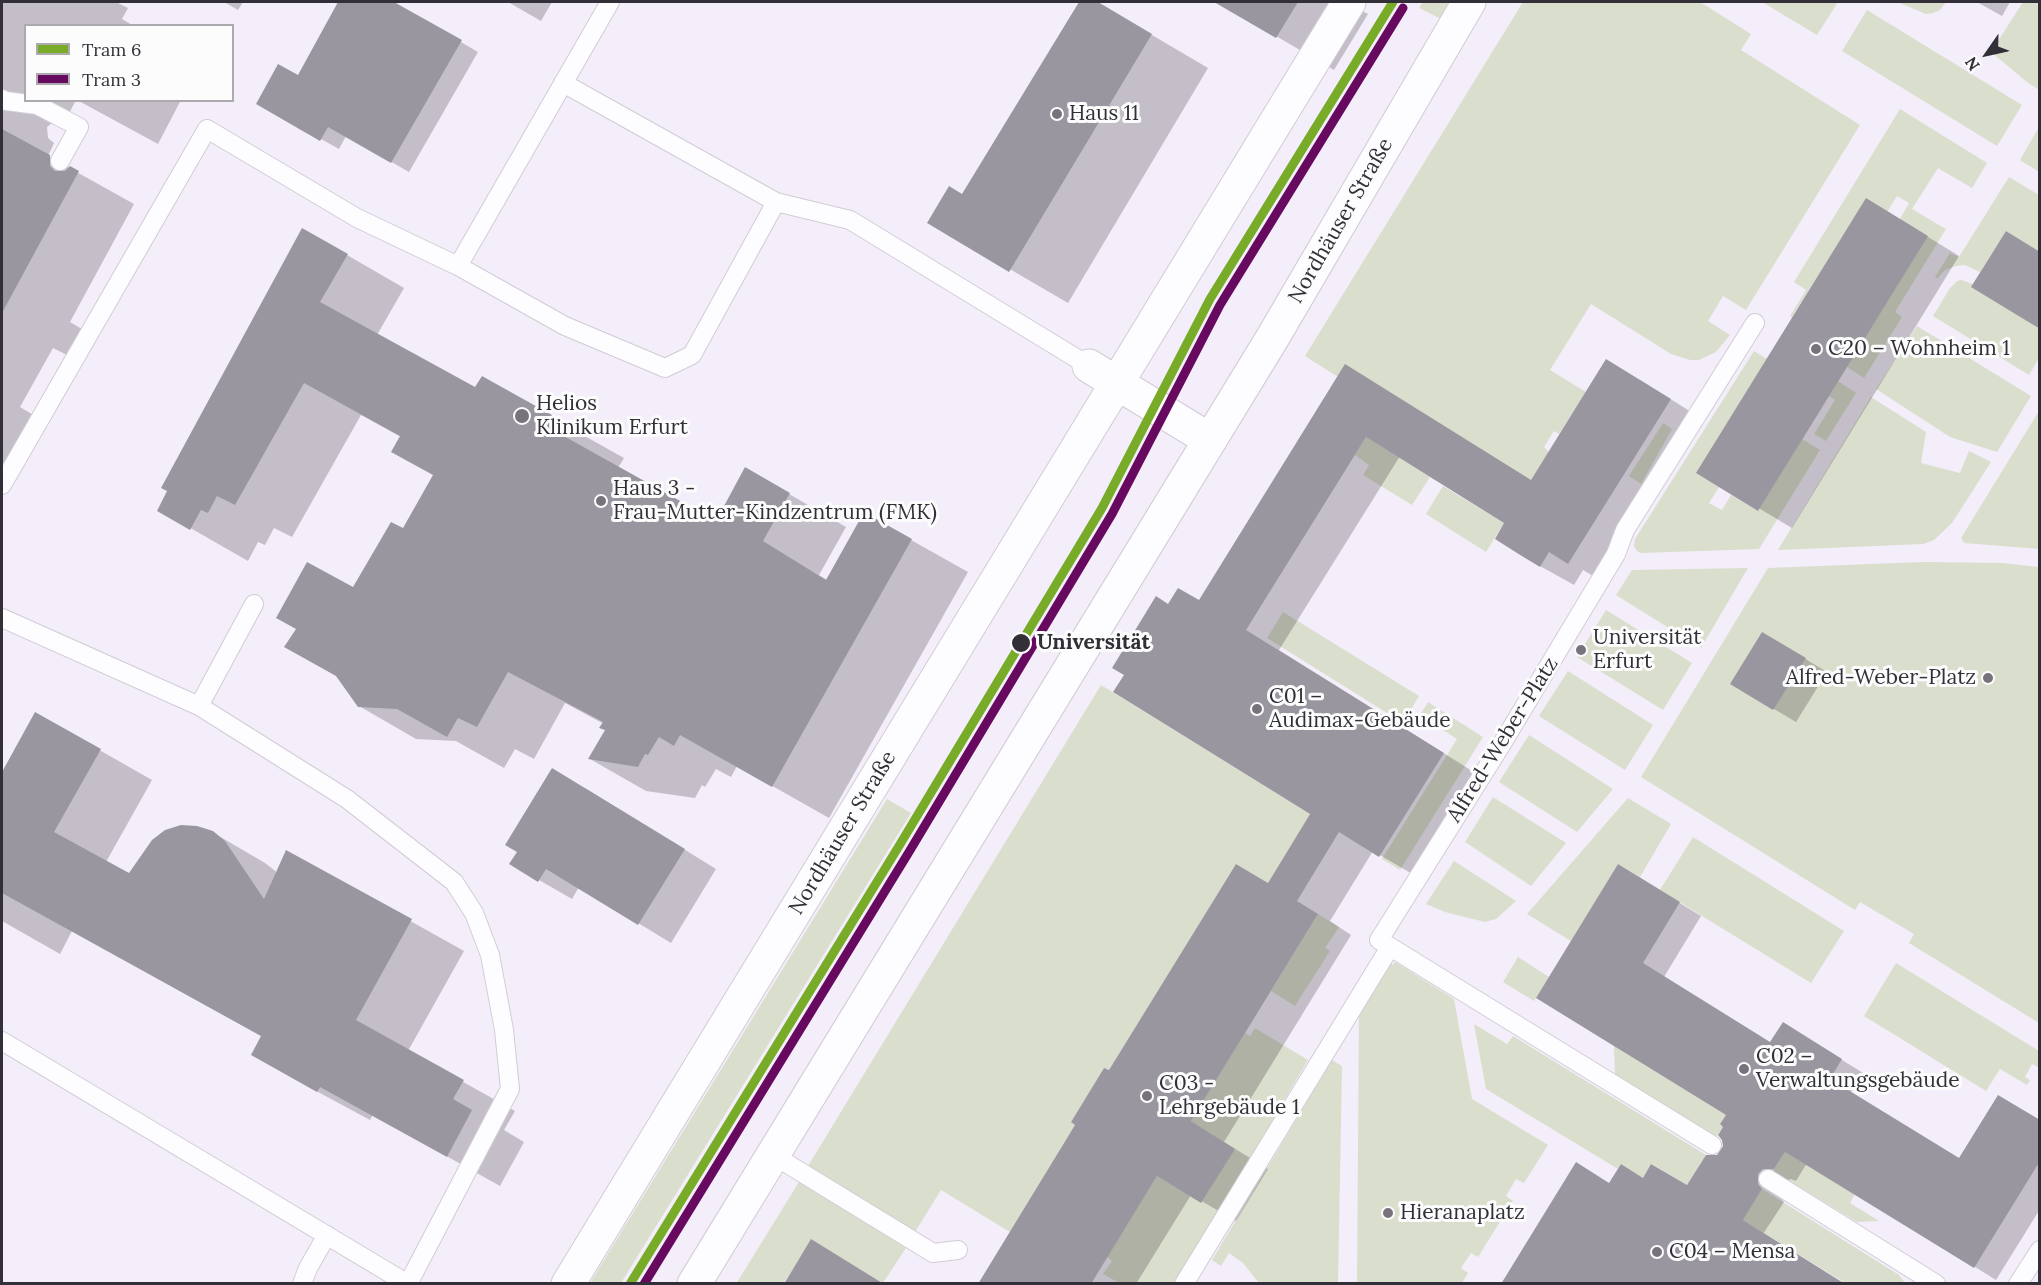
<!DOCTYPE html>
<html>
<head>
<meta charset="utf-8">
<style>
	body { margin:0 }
	#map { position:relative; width:2041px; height:1285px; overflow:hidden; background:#f4eefa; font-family:Lora,serif }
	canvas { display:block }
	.frame { position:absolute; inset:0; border:3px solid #332f38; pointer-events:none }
	.legend { position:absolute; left:24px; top:24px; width:210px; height:78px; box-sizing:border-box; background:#fcfcfc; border:2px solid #acaaae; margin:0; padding:8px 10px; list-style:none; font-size:18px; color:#332f38 }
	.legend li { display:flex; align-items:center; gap:12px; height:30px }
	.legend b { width:30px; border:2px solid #acaaae }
	.north { position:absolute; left:1957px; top:24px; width:60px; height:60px; -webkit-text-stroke:4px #fcfcfc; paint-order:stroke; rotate:236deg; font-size:16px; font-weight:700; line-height:24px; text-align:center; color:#332f38 }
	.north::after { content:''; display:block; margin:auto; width:21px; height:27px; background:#332f38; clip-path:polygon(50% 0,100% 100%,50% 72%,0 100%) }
</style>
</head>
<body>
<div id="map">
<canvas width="2041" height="1285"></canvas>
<div class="frame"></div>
<ul class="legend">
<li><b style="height:8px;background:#78ac28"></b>Tram 6</li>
<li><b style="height:8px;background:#67095f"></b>Tram 3</li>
</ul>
<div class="north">N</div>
</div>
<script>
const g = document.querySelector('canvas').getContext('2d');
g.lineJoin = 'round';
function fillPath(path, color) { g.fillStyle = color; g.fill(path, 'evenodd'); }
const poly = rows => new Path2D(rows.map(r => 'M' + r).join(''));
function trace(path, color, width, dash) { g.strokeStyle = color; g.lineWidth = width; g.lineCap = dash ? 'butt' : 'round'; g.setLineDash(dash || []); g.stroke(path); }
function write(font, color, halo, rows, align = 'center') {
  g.font = font + ' Lora,serif'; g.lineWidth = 6; g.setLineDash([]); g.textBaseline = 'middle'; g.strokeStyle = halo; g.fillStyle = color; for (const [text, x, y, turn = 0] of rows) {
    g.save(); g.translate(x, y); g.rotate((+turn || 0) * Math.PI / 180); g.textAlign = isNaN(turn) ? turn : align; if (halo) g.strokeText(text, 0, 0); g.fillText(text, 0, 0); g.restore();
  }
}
fillPath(poly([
	[1423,2,1453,2,1443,20,1419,8],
	[1523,2,1700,2,1751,34,1741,50,1860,125,1746,310,1723,296,1708,321,1730,335,1716,352,1699,360,1690,360,1671,354,1591,304,1550,370,1586,392,1559,434,1554,431,1544,447,1549,452,1531,480,1338,377,1305,356],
	[1762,2,1838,2,1817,35],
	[1897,2,1946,2,1940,10,1933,13,1926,14],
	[2023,2,2039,2,2039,90,2027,82,1991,52],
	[1867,10,2022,105,1997,146,1842,51],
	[1900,109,1987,163,1972,188,1938,168,1912,209,1946,229,1895,312,1902,317,1864,378,1847,367,1900,219,1909,203,1897,196,1887,212,1866,199,1792,317,1790,316,1806,290,1794,282],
	[2039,127,2039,172,2020,160],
	[2009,177,2039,195,2039,252,2006,231,1980,272,1965,265,1956,266,1945,270,1937,279,1935,277,1950,253,1959,257],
	[1961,280,1973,284,2039,329,2039,358,2029,375,1933,316,1950,288,1957,281],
	[1917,326,2031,396,1997,452,1950,437,1876,389],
	[1754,351,1767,359,1719,487,1709,503,1722,510,1731,495,1758,511,1802,439,1820,450,1759,549,1641,553,1637,551,1634,546,1635,539],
	[1838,381,1856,393,1826,441,1814,434,1835,400,1829,396],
	[1871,397,1926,432,1921,463,1960,473,1969,451,1991,462,1952,523,1934,540,1923,544,1778,550],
	[2039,411,2039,549,1964,543,1961,538],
	[1663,423,1672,429,1641,484,1629,476],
	[1366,437,1430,477,1412,505,1363,475,1369,465,1355,455],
	[1443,486,1504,523,1486,552,1426,514],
	[1923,562,2002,563,2039,567,2039,1023,1909,943,1914,934,1860,902,1855,910,1641,777,1768,568],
	[1748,568,1701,648,1616,595,1632,570],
	[1606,610,1692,663,1663,710,1577,657],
	[1283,612,1419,696,1403,723,1267,638],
	[1568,671,1653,725,1625,770,1539,716],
	[1101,685,1310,814,1268,883,1236,864,1109,1070,1104,1068,1071,1122,1075,1125,1010,1232,941,1190,915,1232,808,1166],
	[1428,702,1483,737,1400,870,1382,859,1457,739,1420,715],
	[1529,735,1613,789,1577,832,1499,782],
	[1493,797,1566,843,1531,886,1465,842],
	[1628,798,1671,824,1640,877,1618,864,1571,941,1527,914],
	[887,799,911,813,621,1283,590,1283],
	[1693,837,1844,931,1811,983,1660,890],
	[1454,861,1516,901,1496,919,1485,922,1445,912,1426,904],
	[1318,914,1339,927,1325,948,1330,951,1295,1006,1271,991],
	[1518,957,1549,977,1534,1001,1503,982],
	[1395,962,1454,999,1472,1099,1548,1145,1524,1183,1516,1179,1506,1196,1513,1201,1478,1257,1471,1253,1461,1268,1468,1273,1462,1283,1357,1284,1359,1012,1390,963,1393,965],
	[1896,963,2039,1051,2039,1064,2038,1067,2032,1064,2025,1077,2030,1080,2027,1085,2000,1069,1986,1091,1864,1016],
	[1474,1024,1507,1044,1513,1036,1706,1155,1687,1185,1652,1164,1643,1178,1621,1164,1618,1169,1486,1089],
	[1255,1028,1308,1060,1176,1283,1119,1283,1103,1274,1112,1261,1107,1257,1157,1176,1201,1203,1234,1149,1191,1121,1245,1033,1250,1036],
	[1614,1046,1726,1115,1720,1124,1723,1127,1716,1137,1615,1075],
	[1332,1060,1342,1066,1338,1283,1259,1283,1243,1263,1229,1253,1221,1266,1212,1260],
	[1785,1152,1855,1194,1850,1203,1879,1221,1857,1222,1773,1171],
	[799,1182,906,1248,883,1283,812,1240,784,1283,736,1284],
	[1762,1189,1899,1275,1905,1283,1845,1283,1743,1220]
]), '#dadecd');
fillPath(poly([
	[2,2,116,2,128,8,122,19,134,26,26,26,26,100,76,100,65,121,57,119,47,127,48,138,54,143,48,156,134,204,70,322,87,332,73,358,53,348,20,407,40,419,2,477],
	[224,2,243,2,238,10],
	[340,2,385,2,396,8,398,5,478,52,409,172,346,136,339,149,258,104,299,77],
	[508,2,552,2,541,21],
	[1081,2,1096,2,1208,68,1068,303,929,222,963,196],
	[1242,2,1346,2,1368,14,1334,70,1235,12],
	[1977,2,2010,2,2002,16],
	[77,100,181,100,158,144],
	[1899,219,1959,256,1792,528,1698,472],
	[347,255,404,288,377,335,476,389,524,402,624,458,618,468,716,523,746,469,846,527,819,575,827,580,911,540,968,572,829,818,737,766,731,777,716,769,705,787,702,785,695,798,646,791,590,759,607,730,604,724,565,703,534,759,515,749,504,768,456,741,416,739,359,706,354,589,404,530,435,475,401,437,361,415,292,537,274,528,265,545,258,542,248,561,159,510],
	[1346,366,1532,481,1640,380,1704,420,1603,582,1583,570,1574,585,1540,566,1506,523,1400,456,1279,650,1477,774,1414,875,1373,851,1330,921,1351,935,1224,1142,1268,1169,1236,1221,1191,1195,1136,1284,979,1284,1110,1072,1269,885,1312,814,1169,605,1200,602],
	[1784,646,1827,672,1796,722,1732,684],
	[36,714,152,780,106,862,130,875,212,832,265,863,278,873,287,852,464,951,408,1051,515,1111,504,1130,524,1142,500,1186,373,1115,370,1120,305,1085,263,1037,72,931,60,954,2,921,2,776],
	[585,788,716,869,671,943,579,887,572,899,539,880],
	[1640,879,1701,916,1664,977,1771,1043,1805,1037,1863,1073,1851,1092,1960,1159,2040,1121,2040,1209,1996,1280,1807,1163,1796,1181,1791,1179,1784,1181,1778,1193,1784,1202,1763,1234,1610,1184,1644,1179,1688,1187,1723,1151,1725,1126,1728,1114,1539,997]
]), '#0003');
fillPath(poly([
	[338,2,394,2,462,40,391,163,328,127,320,141,256,104,278,64,298,75],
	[1079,2,1098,2,1152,34,1009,272,927,223,949,186,962,194],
	[1214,2,1298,2,1276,38],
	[2,129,50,155,50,166,55,171,65,171,70,166,79,171,2,313],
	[1866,198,1928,236,1758,511,1696,473],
	[302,228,348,254,320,302,475,387,482,376,568,424,562,435,716,521,745,467,790,493,763,541,826,580,864,512,912,539,772,787,680,735,674,746,659,737,648,755,645,754,638,767,588,759,605,730,599,728,603,722,508,672,477,727,458,718,447,737,397,709,358,707,336,676,284,647,296,629,276,618,307,562,353,587,391,522,403,528,433,475,391,452,400,436,304,383,235,505,217,496,208,513,201,510,190,530,157,511,167,491,161,488],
	[2006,231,2040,252,2040,329,1971,287],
	[1606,359,1671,399,1568,564,1549,552,1540,567,1517,553,1495,539,1504,523,1366,437,1246,630,1444,753,1379,857,1339,832,1297,901,1318,914,1191,1121,1235,1149,1201,1203,1157,1176,1091,1284,978,1284,1075,1125,1071,1122,1104,1068,1109,1070,1236,864,1268,883,1310,814,1113,692,1124,675,1112,668,1156,596,1168,604,1178,588,1199,600,1345,364,1531,480],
	[1762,632,1806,658,1773,710,1730,684],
	[35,712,101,749,54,832,129,873,152,840,165,830,181,825,197,826,213,831,225,841,264,899,286,850,412,919,356,1020,464,1080,453,1099,472,1110,447,1157,320,1087,317,1092,251,1055,261,1036,2,893,2,772],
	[552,768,685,849,638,925,546,869,538,882,509,864,517,852,505,845],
	[1618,864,1680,902,1643,963,1770,1042,1783,1022,1842,1059,1830,1079,1959,1158,1998,1095,2040,1120,2040,1161,1974,1268,1785,1152,1774,1169,1763,1169,1758,1174,1758,1184,1762,1189,1743,1220,1845,1284,1501,1284,1576,1162,1609,1183,1621,1164,1643,1178,1651,1164,1687,1185,1706,1155,1717,1155,1723,1146,1722,1140,1718,1135,1723,1127,1720,1124,1726,1115,1536,998],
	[811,1239,884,1284,784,1284]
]), '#9a969f');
const service = poly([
	[563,83,776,202,850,220,1089,366],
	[2,99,6,101,37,105,79,127,60,161],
	[458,266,610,2],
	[2,485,207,129,357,218,458,266,565,326,665,368,692,355,776,202],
	[2,618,199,706,347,799,454,882,474,913,490,955,504,1030,510,1089,408,1284,2,1041],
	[199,706,254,604],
	[1712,1145,1379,940,1500,747,1616,554,1625,530,1755,323],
	[773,1155,933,1253,958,1250],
	[1768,1179,1936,1284],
	[302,1284,308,1268,327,1235],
	[1184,1284,1390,947],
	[2018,1284,2040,1250]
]);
const minor = poly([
	[1089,366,1210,440]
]);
const secondary = poly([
	[568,1284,1349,2],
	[694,1284,1273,337,1469,2]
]);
trace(service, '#d1ccd5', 20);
trace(minor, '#d1ccd5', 35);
trace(secondary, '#d1ccd5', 35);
trace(service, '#fdfcfe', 18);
trace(minor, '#fdfcfe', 33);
trace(secondary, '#fdfcfe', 33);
trace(poly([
	[630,1284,899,846,1102,508,1210,299,1393,2]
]), '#78ac28', 9);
trace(poly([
	[644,1284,909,852,1112,514,1220,305,1403,8]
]), '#67095f', 9);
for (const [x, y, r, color] of [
	[1057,114,6,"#77727c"],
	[1816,349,6,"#77727c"],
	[522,416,8,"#77727c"],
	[601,501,6,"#77727c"],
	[1021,643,10,"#332f38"],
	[1581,650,6,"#77727c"],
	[1988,678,6,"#77727c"],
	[1257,709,6,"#77727c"],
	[1744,1069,6,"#77727c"],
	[1147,1096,6,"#77727c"],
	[1388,1213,6,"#77727c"],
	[1657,1252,6,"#77727c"]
]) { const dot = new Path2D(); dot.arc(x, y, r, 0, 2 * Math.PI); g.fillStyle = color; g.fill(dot); trace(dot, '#fcfcfc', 2); }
write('21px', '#332f38', '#fcfcfc', [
	["Haus 11",1069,114],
	["C20 – Wohnheim 1",1828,349],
	["Helios",536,404],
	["Klinikum Erfurt",536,428],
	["Haus 3 -",613,489],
	["Frau-Mutter-Kindzentrum (FMK)",613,513],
	["Universität",1593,638],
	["Erfurt",1593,662],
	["Alfred-Weber-Platz",1976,678,"right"],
	["C01 –",1269,697],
	["Audimax-Gebäude",1269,721],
	["C02 –",1756,1057],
	["Verwaltungsgebäude",1756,1081],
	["C03 -",1159,1084],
	["Lehrgebäude 1",1159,1108],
	["Hieranaplatz",1400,1213],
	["C04 – Mensa",1669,1252]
], 'left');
write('21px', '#332f38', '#fcfcfc', [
	["Nordhäuser Straße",1341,221,-60],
	["Alfred-Weber-Platz",1503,740,-58],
	["Nordhäuser Straße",843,833,-59]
]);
write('bold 21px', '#332f38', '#fcfcfc', [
	["Universität",1037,643]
], 'left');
</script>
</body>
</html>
